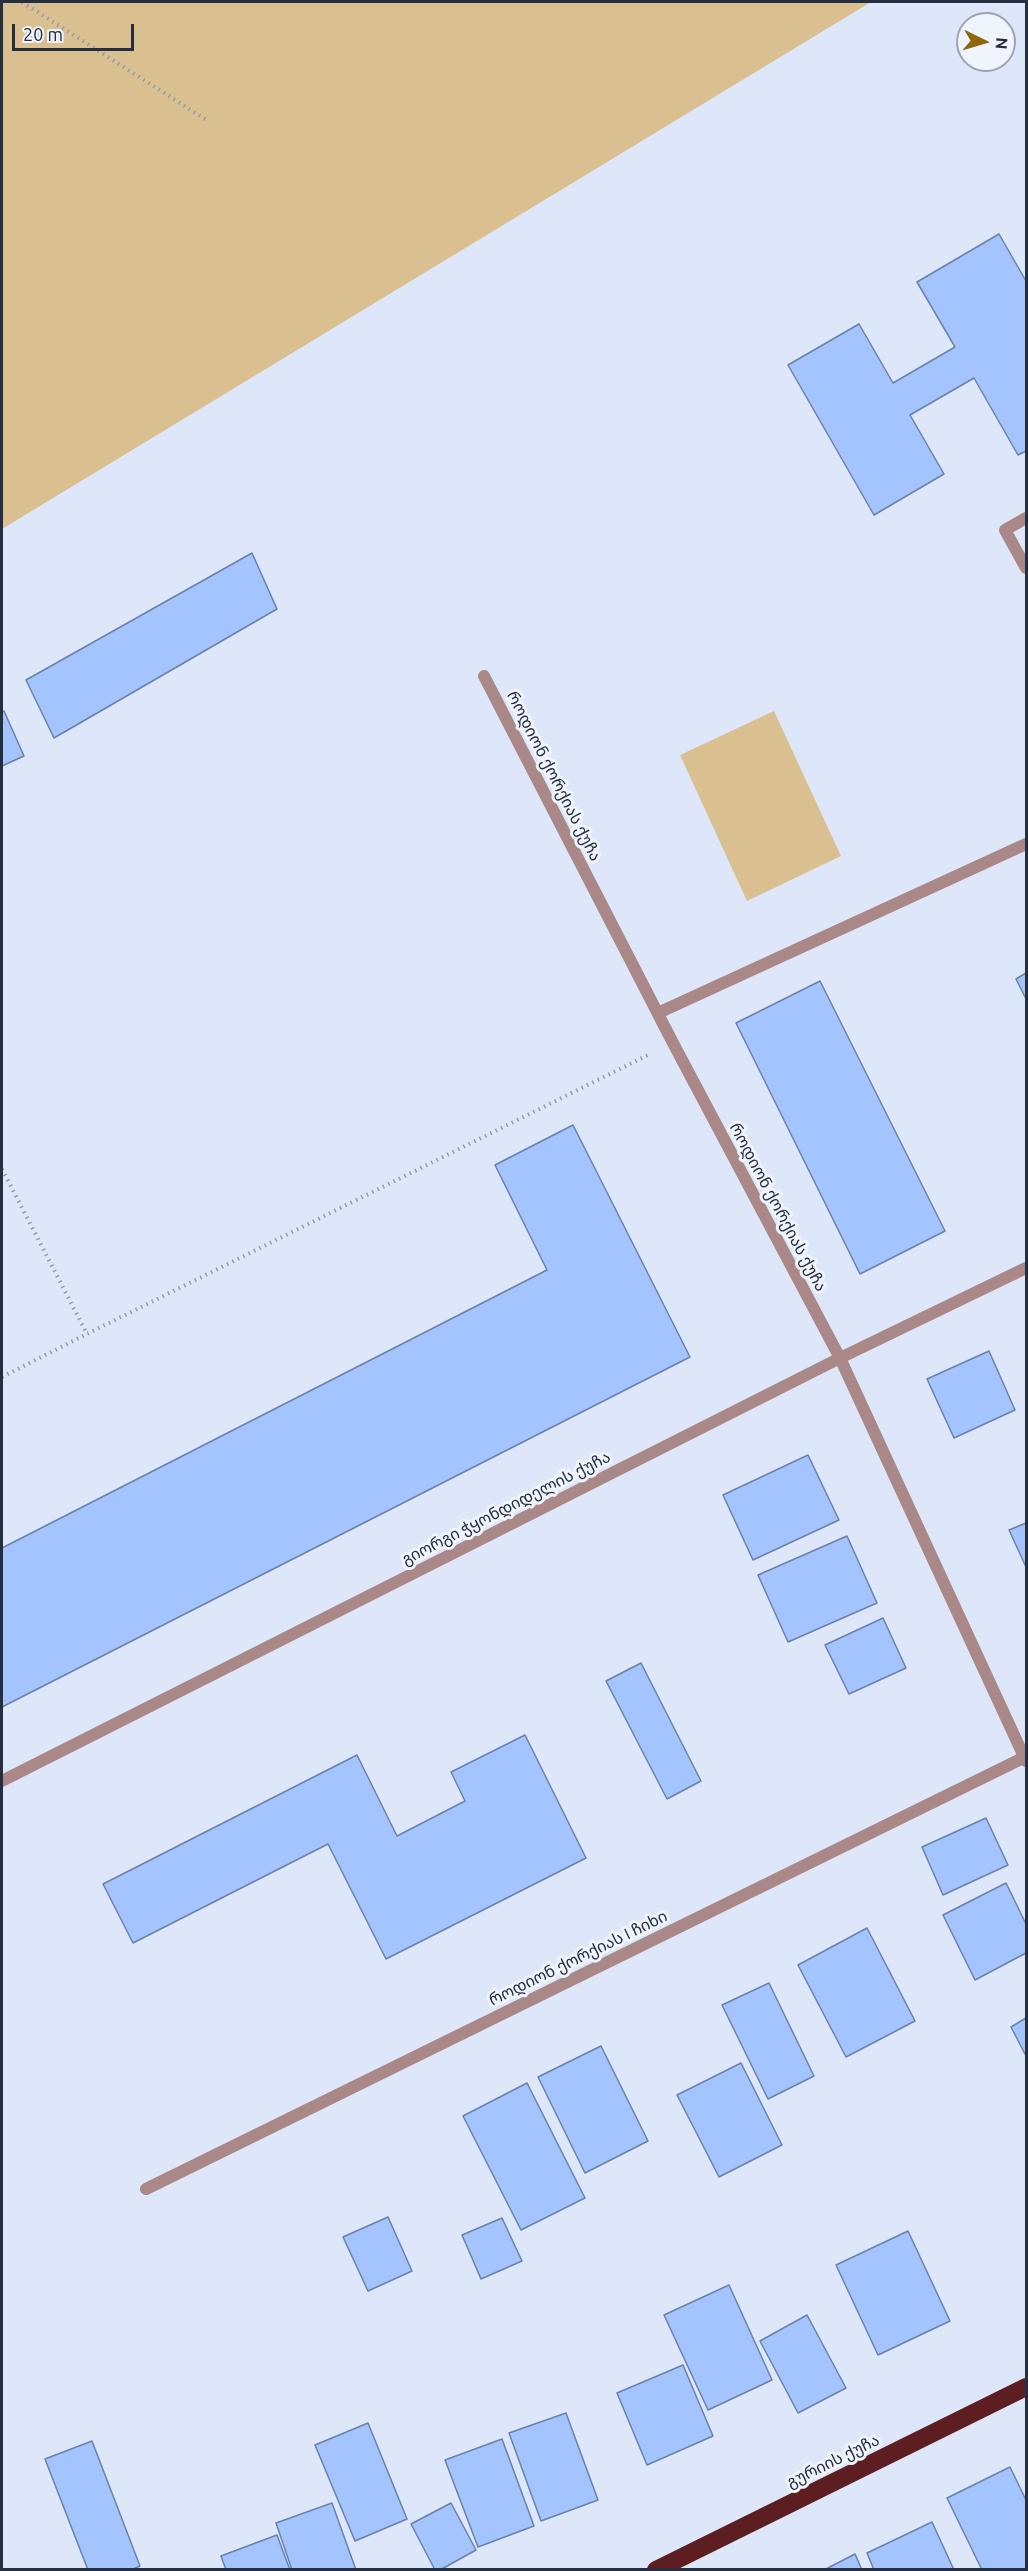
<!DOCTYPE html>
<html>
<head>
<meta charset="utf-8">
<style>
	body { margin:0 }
	#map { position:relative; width:1028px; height:2571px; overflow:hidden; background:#dde7f9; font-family:Ubuntu,sans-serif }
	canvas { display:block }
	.frame { position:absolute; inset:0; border:3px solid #252e3f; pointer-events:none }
	.north { position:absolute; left:956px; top:12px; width:60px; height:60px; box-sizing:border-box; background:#eff4fd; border:2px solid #9ea5b1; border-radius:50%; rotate:95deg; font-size:16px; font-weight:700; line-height:24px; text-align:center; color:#252e3f }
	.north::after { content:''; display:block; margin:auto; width:21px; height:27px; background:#8f680d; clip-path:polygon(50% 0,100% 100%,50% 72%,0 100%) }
	.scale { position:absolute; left:12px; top:24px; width:122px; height:27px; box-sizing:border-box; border:3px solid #252e3f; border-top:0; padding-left:8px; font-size:18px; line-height:21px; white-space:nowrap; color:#252e3f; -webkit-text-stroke:4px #eff4fd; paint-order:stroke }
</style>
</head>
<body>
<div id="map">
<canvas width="1028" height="2571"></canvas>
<div class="frame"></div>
<div class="north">N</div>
<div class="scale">20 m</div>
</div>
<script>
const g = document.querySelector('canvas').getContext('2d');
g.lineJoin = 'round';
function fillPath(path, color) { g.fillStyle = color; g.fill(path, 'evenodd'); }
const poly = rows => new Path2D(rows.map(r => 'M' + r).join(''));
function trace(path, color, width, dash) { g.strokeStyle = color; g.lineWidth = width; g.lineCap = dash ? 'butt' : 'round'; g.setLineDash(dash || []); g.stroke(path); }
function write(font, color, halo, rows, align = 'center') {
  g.font = font + ' Ubuntu,"Noto Sans Georgian",sans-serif'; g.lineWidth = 6; g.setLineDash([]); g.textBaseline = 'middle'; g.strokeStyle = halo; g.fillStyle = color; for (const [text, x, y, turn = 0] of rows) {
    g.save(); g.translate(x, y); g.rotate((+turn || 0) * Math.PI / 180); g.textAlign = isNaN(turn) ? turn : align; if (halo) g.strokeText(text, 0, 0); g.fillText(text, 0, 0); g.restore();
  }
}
fillPath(poly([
	[2,2,871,2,2,529],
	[774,711,841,856,747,901,680,755]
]), '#dac090');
const building = poly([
	[999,234,1026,281,1026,451,1018,455,974,378,910,415,944,474,874,515,788,365,859,324,893,383,955,347,917,282,999,234],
	[252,553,277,609,54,738,26,680,252,553],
	[4,711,24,756,2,766,2,712,4,711],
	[1026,973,1026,999,1016,979,1026,973],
	[820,981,945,1231,860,1274,736,1023,820,981],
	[573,1125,690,1357,2,1707,2,1548,547,1270,495,1165,573,1125],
	[989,1351,1015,1410,954,1438,927,1379,989,1351],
	[808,1455,839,1520,753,1560,723,1495,808,1455],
	[1026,1523,1026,1567,1009,1530,1026,1523],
	[847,1536,877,1603,788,1642,758,1575,847,1536],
	[883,1618,906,1668,849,1694,825,1645,883,1618],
	[641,1663,701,1781,667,1799,606,1681,641,1663],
	[525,1735,586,1858,386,1959,328,1844,133,1943,103,1884,357,1755,397,1836,465,1801,451,1772,525,1735],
	[986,1818,1008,1865,943,1895,922,1847,986,1818],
	[1006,1883,1026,1924,1026,1953,975,1980,943,1915,1006,1883],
	[867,1928,915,2021,846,2057,798,1965,867,1928],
	[769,1983,814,2076,768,2099,722,2005,769,1983],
	[1026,2018,1026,2056,1011,2027,1026,2018],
	[601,2046,648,2141,585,2173,538,2077,601,2046],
	[741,2063,782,2145,719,2177,677,2095,741,2063],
	[527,2083,585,2198,521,2230,463,2116,527,2083],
	[388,2217,412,2271,368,2291,343,2237,388,2217],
	[502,2218,522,2261,481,2279,462,2235,502,2218],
	[908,2231,950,2321,878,2355,836,2265,908,2231],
	[729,2285,772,2380,708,2410,664,2315,729,2285],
	[807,2315,846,2388,798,2413,760,2341,807,2315],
	[683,2365,713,2436,647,2465,617,2393,683,2365],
	[566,2413,598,2500,541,2521,509,2433,566,2413],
	[368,2423,407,2519,355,2541,315,2445,368,2423],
	[502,2439,534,2526,478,2547,445,2460,502,2439],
	[92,2441,140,2566,131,2570,88,2570,45,2459,92,2441],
	[1010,2467,1026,2500,1026,2570,982,2570,947,2498,1010,2467],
	[332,2503,356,2570,292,2570,276,2523,332,2503],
	[451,2503,476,2550,440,2570,435,2570,411,2524,451,2503],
	[932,2522,954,2570,874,2570,867,2553,932,2522],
	[277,2535,290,2570,226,2570,221,2556,277,2535],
	[855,2554,862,2570,824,2570,855,2554]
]);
fillPath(building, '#a3c4fe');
trace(building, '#6a81aa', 1.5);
trace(poly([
	[22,2,208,121],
	[2,1169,87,1334,648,1055],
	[2,1377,87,1334]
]), '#929cae', 4, [1.5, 4.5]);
trace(poly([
	[1026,518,1005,530,1026,568],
	[658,1013,1026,844]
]), '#a98887', 12);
trace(poly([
	[484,676,673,1043,840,1358,1026,1761],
	[2,1781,840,1358,1026,1268],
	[146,2189,1025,1757]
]), '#a98887', 12);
trace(poly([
	[656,2570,1026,2387]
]), '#5c1e20', 18);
write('16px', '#252e3f', '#eff4fd', [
	["როდიონ ქორქიას ქუჩა",554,776,63],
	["როდიონ ქორქიას ქუჩა",778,1207,62],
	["გიორგი ჭყონდიდელის ქუჩა",506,1508,-27],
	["როდიონ ქორქიას I ჩიხი",578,1958,-26],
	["გურიის ქუჩა",833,2461,-26]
]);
</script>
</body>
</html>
